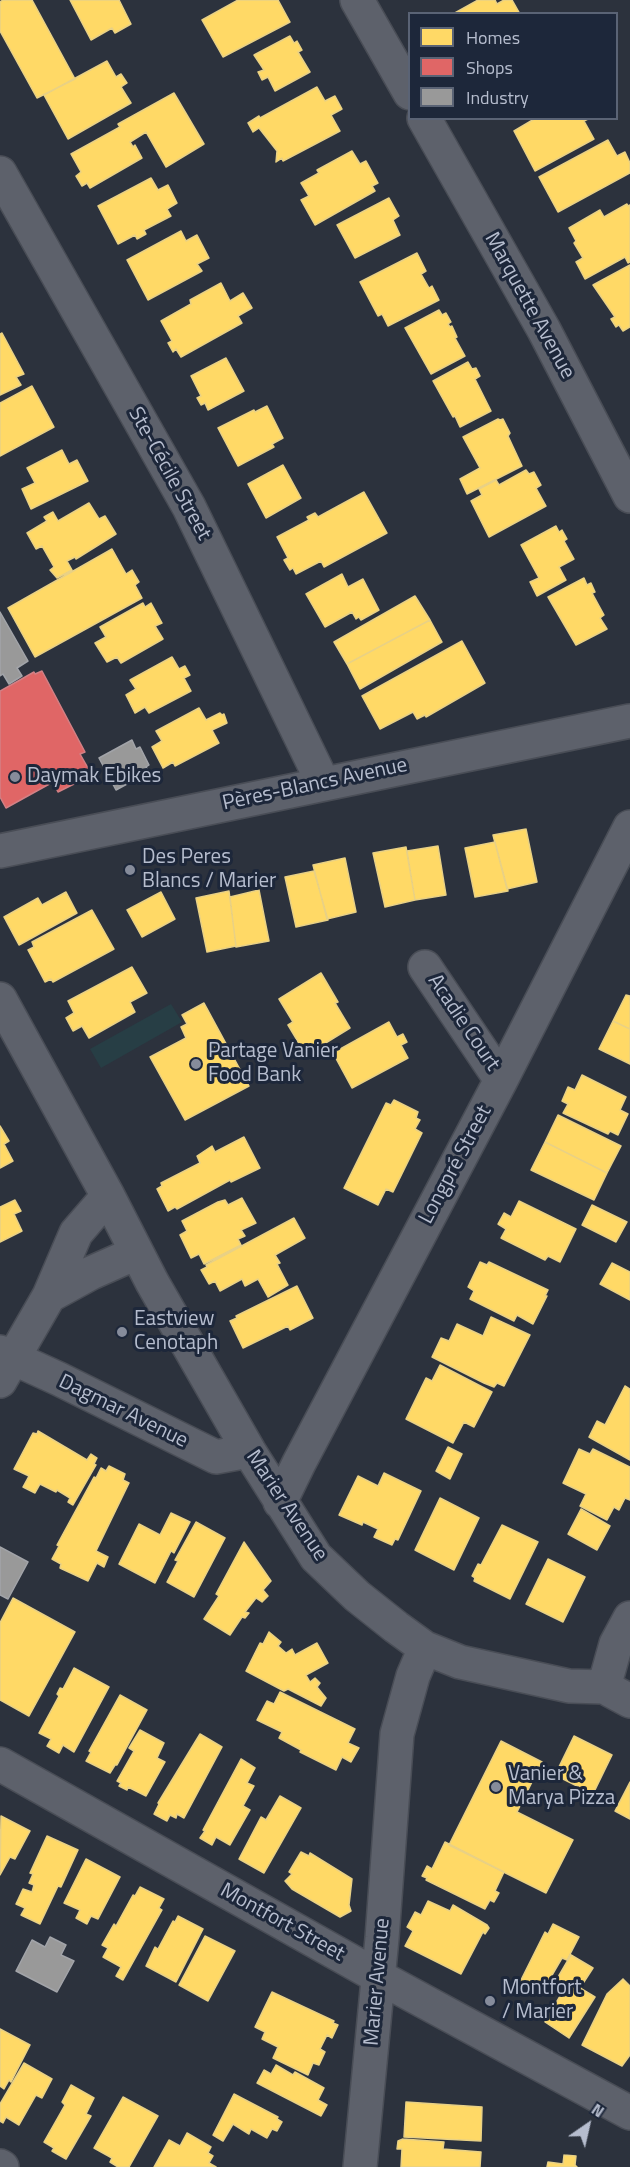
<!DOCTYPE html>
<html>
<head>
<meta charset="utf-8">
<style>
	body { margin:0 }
	#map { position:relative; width:630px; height:2167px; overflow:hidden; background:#2c323d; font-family:"Titillium Web",sans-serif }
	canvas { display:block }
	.legend { position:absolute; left:408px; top:12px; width:210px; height:108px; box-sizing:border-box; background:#1d273a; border:2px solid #5a6375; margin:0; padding:8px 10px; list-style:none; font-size:18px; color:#b6bdce }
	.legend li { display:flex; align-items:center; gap:12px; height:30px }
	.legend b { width:30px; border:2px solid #5a6375 }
	.north { position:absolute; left:558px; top:2095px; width:60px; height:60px; -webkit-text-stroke:4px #1d273a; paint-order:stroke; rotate:34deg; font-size:16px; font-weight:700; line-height:24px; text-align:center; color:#b6bdce }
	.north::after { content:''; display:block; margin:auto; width:21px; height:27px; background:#b6bdce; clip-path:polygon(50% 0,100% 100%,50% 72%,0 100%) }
</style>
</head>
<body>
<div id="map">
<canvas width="630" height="2167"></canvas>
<ul class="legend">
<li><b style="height:16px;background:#ffd966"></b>Homes</li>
<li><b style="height:16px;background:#e06666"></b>Shops</li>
<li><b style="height:16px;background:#999"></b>Industry</li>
</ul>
<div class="north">N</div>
</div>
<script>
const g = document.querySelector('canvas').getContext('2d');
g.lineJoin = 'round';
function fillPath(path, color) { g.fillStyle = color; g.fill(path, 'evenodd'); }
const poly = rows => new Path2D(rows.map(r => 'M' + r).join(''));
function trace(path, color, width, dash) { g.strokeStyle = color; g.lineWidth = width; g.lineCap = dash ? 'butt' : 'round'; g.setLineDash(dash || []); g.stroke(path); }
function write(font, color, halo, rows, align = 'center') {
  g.font = font + ' "Titillium Web",sans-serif'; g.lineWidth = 6; g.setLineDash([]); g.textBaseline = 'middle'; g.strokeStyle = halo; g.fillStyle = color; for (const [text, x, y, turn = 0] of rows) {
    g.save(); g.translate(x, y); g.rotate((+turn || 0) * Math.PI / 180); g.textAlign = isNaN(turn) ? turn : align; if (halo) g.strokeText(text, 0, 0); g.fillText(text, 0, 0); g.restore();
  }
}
fillPath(poly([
	[171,1004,182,1022,101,1068,90,1049]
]), '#273e45');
const homes = poly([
	[3,0,32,0,75,79,37,98,0,31,0,2,3,0],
	[70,0,119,0,131,24,115,33,112,28,91,40,70,0],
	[238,0,278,0,290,22,223,57,202,20,238,0],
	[478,0,495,0,497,4,504,0,512,0,520,14,453,14,478,0],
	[290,36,294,43,297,41,302,50,298,52,310,72,275,91,268,77,262,80,258,72,264,70,254,55,290,36],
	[107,61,116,77,121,74,127,83,121,87,131,103,68,139,44,95,107,61],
	[317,87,325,101,335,96,342,109,331,115,340,131,283,161,282,158,276,162,277,151,259,128,253,132,248,123,259,116,260,118,317,87],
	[174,93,204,144,166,167,146,132,130,142,133,147,135,145,142,158,90,188,87,183,82,186,76,176,81,172,71,154,120,127,118,124,174,93],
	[536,118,590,118,584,121,594,139,535,171,514,131,536,118],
	[608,140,617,156,625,152,630,163,630,173,558,212,539,177,608,140],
	[352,151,360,164,366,161,378,183,372,186,375,191,315,225,301,200,309,196,301,183,319,173,317,170,352,151],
	[151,178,158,190,168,185,177,203,167,209,171,216,144,230,146,234,137,239,135,235,118,244,98,206,151,178],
	[389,198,399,216,393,220,400,235,355,258,337,225,389,198],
	[627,204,628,206,630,205,630,262,628,263,625,257,585,279,576,262,583,258,574,243,576,241,569,228,600,210,604,217,627,204],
	[181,231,186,241,197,235,209,258,197,264,202,271,148,300,127,260,181,231],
	[417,253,426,271,421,274,429,288,432,286,439,300,388,326,382,314,378,316,360,282,417,253],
	[630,265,630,327,623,331,619,325,616,327,611,319,615,317,593,285,630,265],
	[221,283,230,301,243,293,252,308,238,316,242,323,181,357,176,349,173,352,168,343,172,341,161,321,191,304,190,300,221,283],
	[439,310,442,315,446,313,451,322,448,324,450,327,452,326,457,337,455,338,465,356,431,374,405,328,439,310],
	[2,333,24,374,16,377,21,385,0,395,0,334,2,333],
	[226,358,244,391,208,410,205,403,201,405,197,398,201,396,191,376,226,358],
	[468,362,472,369,476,368,480,376,475,379,491,411,460,427,455,416,453,417,433,381,468,362],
	[32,386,54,427,0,456,0,403,32,386],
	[267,406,283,438,272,444,274,447,238,466,218,428,254,410,255,412,267,406],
	[498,419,500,420,503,419,510,433,508,436,522,466,467,494,460,479,480,468,463,437,498,419],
	[62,450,69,464,77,460,88,481,31,509,22,489,35,483,27,468,62,450],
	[283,465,301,498,266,518,248,484,283,465],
	[526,470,529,474,534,472,541,485,536,488,546,506,489,537,471,501,482,495,479,489,496,480,499,485,526,470],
	[364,492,387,533,324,567,321,561,296,574,293,568,290,570,284,560,288,558,277,537,309,520,307,517,315,513,318,517,364,492],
	[89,503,99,519,105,516,116,534,76,559,75,557,67,561,72,570,57,578,50,570,54,567,42,546,36,549,27,533,47,521,44,517,53,512,58,521,89,503],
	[556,526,559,532,562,530,567,539,564,541,574,559,559,567,566,580,537,596,530,582,539,578,521,545,556,526],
	[112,549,126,574,132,570,139,582,135,585,142,598,35,657,8,608,112,549],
	[342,574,348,587,363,579,379,610,361,620,359,617,356,619,352,612,325,627,306,594,342,574],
	[584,578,587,585,591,583,595,592,592,593,604,615,600,618,607,629,576,645,548,597,584,578],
	[415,596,430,620,347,664,334,642,415,596],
	[143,603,145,607,151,603,162,623,155,626,163,639,121,663,117,657,107,662,95,643,106,637,100,627,143,603],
	[430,620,442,642,360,689,347,664,430,620],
	[462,641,485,683,426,717,425,715,417,719,413,712,380,729,362,696,462,641],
	[172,657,179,669,185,666,190,675,184,678,191,691,149,713,145,707,135,713,126,695,136,689,130,680,172,657],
	[199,708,206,720,220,713,222,715,224,714,227,723,212,730,219,743,175,766,173,762,163,768,152,747,162,741,156,731,199,708],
	[526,829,537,882,507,889,493,835,526,829],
	[495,842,508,891,475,897,465,848,495,842],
	[438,846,446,895,415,900,407,851,438,846],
	[406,847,415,900,385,907,373,853,406,847],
	[345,858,356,912,327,919,313,865,345,858],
	[314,871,328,920,296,927,285,877,314,871],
	[259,890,269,941,236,947,230,897,259,890],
	[229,891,236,946,207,952,196,898,229,891],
	[66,892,77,913,19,945,4,917,38,898,42,905,66,892],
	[161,892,175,919,142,937,127,910,161,892],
	[92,910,114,949,53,982,51,979,45,982,28,950,34,947,32,942,92,910],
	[132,967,147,993,130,1002,135,1012,89,1038,82,1026,73,1031,66,1018,74,1013,68,1001,132,967],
	[321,973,338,1002,335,1003,350,1028,306,1055,288,1025,293,1022,279,999,321,973],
	[626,995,630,996,630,1029,613,1021,626,995],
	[204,1003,249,1086,185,1120,150,1057,186,1038,181,1027,187,1024,182,1015,204,1003],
	[613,1021,630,1029,630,1064,599,1049,613,1021],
	[389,1022,397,1037,403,1034,407,1042,401,1045,408,1058,352,1088,333,1053,389,1022],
	[582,1075,626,1097,620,1110,628,1114,618,1135,610,1131,608,1134,563,1113,568,1104,562,1101,568,1087,575,1090,582,1075],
	[394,1100,418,1112,416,1118,420,1120,415,1129,422,1133,393,1192,386,1189,378,1205,344,1188,386,1103,391,1105,394,1100],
	[558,1115,621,1146,607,1173,545,1142,558,1115],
	[0,1126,9,1141,4,1144,13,1161,0,1168,0,1126],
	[244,1137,260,1168,231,1182,230,1180,177,1209,175,1207,168,1211,157,1189,162,1186,161,1183,200,1163,197,1156,212,1146,215,1152,244,1137],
	[545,1142,607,1173,594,1200,531,1170,545,1142],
	[242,1198,256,1223,241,1230,245,1236,238,1239,241,1245,204,1264,199,1254,191,1258,180,1235,187,1231,182,1221,218,1202,225,1200,228,1205,242,1198],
	[15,1200,21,1211,14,1214,22,1231,0,1242,0,1207,15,1200],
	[519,1201,576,1229,560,1262,548,1256,545,1260,501,1238,506,1229,498,1224,504,1213,511,1217,519,1201],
	[592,1205,627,1222,616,1242,582,1225,592,1205],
	[294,1218,305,1238,275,1255,280,1263,277,1264,288,1285,268,1297,258,1279,245,1286,242,1279,220,1291,215,1281,209,1284,201,1270,207,1267,206,1265,294,1218],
	[480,1262,487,1265,489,1262,548,1290,545,1296,547,1296,533,1324,517,1315,514,1321,470,1299,474,1291,468,1287,480,1262],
	[612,1263,630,1272,630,1300,600,1284,612,1263],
	[297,1286,313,1318,290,1330,288,1326,243,1348,230,1321,237,1318,236,1316,297,1286],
	[491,1317,530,1335,504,1386,497,1383,494,1387,484,1383,432,1357,441,1338,449,1341,457,1324,483,1336,491,1317],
	[440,1365,492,1392,474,1427,464,1422,453,1443,406,1419,426,1378,432,1381,440,1365],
	[625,1386,630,1389,630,1460,589,1437,597,1421,605,1425,625,1386],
	[38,1431,87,1460,91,1454,97,1458,94,1464,96,1465,73,1505,68,1502,70,1498,57,1490,56,1492,40,1484,35,1493,23,1487,29,1476,14,1469,33,1433,37,1434,38,1431],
	[448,1447,462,1454,450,1479,436,1471,448,1447],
	[579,1449,590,1454,593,1449,630,1467,630,1500,625,1498,619,1510,614,1507,607,1520,580,1506,586,1494,563,1483,579,1449],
	[109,1466,125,1474,123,1480,129,1483,96,1551,108,1557,104,1567,97,1563,88,1581,60,1568,61,1564,52,1559,59,1546,57,1545,94,1477,96,1478,101,1468,106,1471,109,1466],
	[384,1473,421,1491,398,1540,395,1539,392,1545,374,1537,378,1529,363,1522,362,1525,339,1515,358,1476,378,1486,384,1473],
	[440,1498,479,1518,454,1570,415,1550,440,1498],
	[581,1509,610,1526,597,1550,568,1534,581,1509],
	[171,1513,190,1522,174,1553,171,1551,155,1583,119,1564,139,1524,160,1535,171,1513],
	[196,1522,225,1538,194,1597,167,1582,178,1561,175,1560,196,1522],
	[502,1525,538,1542,510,1599,474,1581,475,1578,472,1576,478,1564,481,1565,502,1525],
	[244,1542,271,1581,263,1590,268,1596,262,1602,256,1598,245,1612,249,1613,245,1618,242,1617,230,1635,204,1619,219,1596,216,1594,244,1542],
	[548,1559,585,1577,563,1622,526,1604,548,1559],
	[13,1598,75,1632,29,1716,0,1700,0,1623,13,1598],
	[269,1632,281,1642,278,1646,286,1653,292,1649,295,1655,317,1643,328,1663,306,1675,310,1682,315,1678,320,1683,317,1687,326,1698,321,1706,288,1689,284,1691,246,1671,260,1643,263,1644,269,1632],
	[74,1668,109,1687,74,1752,63,1745,59,1753,47,1746,51,1739,39,1733,59,1696,57,1694,60,1688,63,1689,74,1668],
	[280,1692,355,1729,348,1743,359,1748,351,1762,342,1757,336,1770,300,1752,301,1750,279,1738,282,1732,257,1720,267,1701,274,1704,280,1692],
	[120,1695,147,1710,117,1765,115,1765,110,1773,86,1761,91,1752,89,1751,120,1695],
	[140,1730,164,1743,157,1758,165,1762,146,1796,128,1787,127,1790,119,1786,121,1783,117,1781,134,1751,129,1748,140,1730],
	[200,1734,222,1747,184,1818,177,1814,176,1818,170,1815,167,1821,154,1814,159,1804,158,1803,200,1734],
	[574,1736,612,1755,593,1794,555,1775,574,1736],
	[501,1741,542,1762,517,1812,573,1840,546,1893,449,1845,501,1741],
	[241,1759,255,1768,247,1783,254,1786,243,1806,250,1810,230,1845,216,1837,212,1845,200,1838,205,1831,203,1830,241,1759],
	[630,1782,630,1819,615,1811,630,1782],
	[280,1796,301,1808,264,1873,239,1859,261,1817,266,1820,280,1796],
	[1,1816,30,1831,15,1859,10,1857,0,1875,1,1816],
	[47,1836,78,1850,61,1887,58,1886,40,1924,21,1915,25,1908,16,1904,23,1889,32,1892,34,1885,29,1883,33,1874,30,1873,47,1836],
	[445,1842,504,1872,495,1891,499,1893,494,1902,490,1900,485,1909,426,1880,427,1878,422,1876,427,1866,432,1869,445,1842],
	[301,1852,309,1856,310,1853,352,1879,349,1905,351,1911,340,1917,292,1889,285,1881,292,1874,289,1872,301,1852],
	[86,1859,120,1877,98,1919,91,1916,87,1924,76,1918,80,1910,64,1903,86,1859],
	[140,1887,164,1899,159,1908,162,1910,123,1980,116,1976,121,1967,103,1957,108,1948,102,1945,114,1924,116,1926,133,1895,135,1896,140,1887],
	[428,1901,450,1911,453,1905,487,1925,489,1928,485,1934,483,1932,461,1974,405,1946,413,1931,407,1927,415,1912,421,1915,428,1901],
	[178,1916,203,1929,176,1982,146,1966,155,1947,158,1949,173,1921,175,1922,178,1916],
	[553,1924,579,1937,567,1960,562,1958,541,1994,520,1982,545,1932,548,1934,553,1924],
	[205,1936,235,1951,208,2001,179,1985,205,1936],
	[571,1955,593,1968,580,1988,595,1997,569,2038,545,2022,563,1991,554,1984,571,1955],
	[623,1979,630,1986,630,2055,622,2066,582,2045,607,1994,623,1979],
	[272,1992,334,2021,333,2023,338,2025,332,2038,327,2035,320,2049,325,2052,319,2065,313,2063,308,2075,273,2058,278,2047,262,2039,265,2032,255,2027,272,1992],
	[0,2029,30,2045,11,2082,9,2080,4,2089,0,2086,0,2029],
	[24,2063,52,2079,42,2098,36,2095,19,2125,6,2117,3,2123,0,2121,0,2104,24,2063],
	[276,2065,293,2075,295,2072,324,2088,318,2100,327,2105,321,2116,257,2083,264,2070,271,2074,276,2065],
	[71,2085,94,2098,86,2114,91,2116,66,2159,52,2151,54,2148,44,2142,65,2105,62,2102,71,2085],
	[234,2094,278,2117,277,2119,282,2122,277,2131,272,2129,267,2138,251,2129,249,2134,233,2124,223,2141,213,2135,234,2094],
	[123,2097,158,2116,129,2167,118,2167,110,2162,112,2158,94,2148,123,2097],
	[406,2102,482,2107,481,2141,404,2137,406,2102],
	[187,2133,211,2147,208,2153,213,2156,209,2163,216,2167,154,2167,169,2140,180,2146,187,2133],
	[403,2139,444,2142,443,2149,481,2152,480,2167,401,2167,402,2149,397,2149,398,2141,403,2139],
	[564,2155,576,2156,575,2165,577,2167,547,2167,548,2162,563,2164,564,2155]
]);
fillPath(homes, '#ffd966');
trace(homes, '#e9d185', 1.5);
const shops = poly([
	[42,671,85,752,80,754,92,775,58,792,53,782,6,808,0,797,0,691,34,672,35,674,42,671]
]);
fillPath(shops, '#e06666');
trace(shops, '#d38085', 1.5);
const industry = poly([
	[0,612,28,661,17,668,22,676,9,684,3,674,0,676,0,612],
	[132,740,136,749,140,747,149,765,146,767,149,772,116,790,99,758,132,740],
	[0,1547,28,1562,8,1599,0,1595,0,1547],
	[50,1937,66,1945,61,1955,74,1961,57,1992,16,1971,32,1940,45,1947,50,1937]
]);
fillPath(industry, '#999');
trace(industry, '#a2a4a9', 1.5);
const minor = poly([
	[357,0,410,93],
	[424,118,544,330,630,496],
	[0,173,189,507,323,783],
	[0,851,630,721],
	[425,967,501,1080],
	[0,999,108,1196,152,1282,249,1451,316,1557,357,1596,396,1627,425,1648,413,1676,397,1734,382,1938,360,2167],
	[49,1296,91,1273,136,1253],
	[0,1352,59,1379,216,1457,249,1451],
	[0,1381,49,1296,76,1233,108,1196],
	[280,1502,299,1463,501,1080,630,827],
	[425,1648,460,1662,569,1686,604,1687,630,1701],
	[604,1687,616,1644,630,1618],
	[0,1764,379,1977,630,2113],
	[0,2166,2,2167]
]);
trace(minor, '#494d56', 36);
trace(minor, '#5d616b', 33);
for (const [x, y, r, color] of [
	[15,777,6,"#868c9b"],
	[130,870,6,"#868c9b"],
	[196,1064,6,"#868c9b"],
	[122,1332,6,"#868c9b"],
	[496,1787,6,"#868c9b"],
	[490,2001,6,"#868c9b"]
]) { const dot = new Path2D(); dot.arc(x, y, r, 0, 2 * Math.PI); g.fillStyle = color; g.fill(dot); trace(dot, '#1d273a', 2); }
write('21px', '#b6bdce', '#1d273a', [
	["Marquette Avenue",529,306,61],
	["Ste-Cécile Street",169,474,61],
	["Pères-Blancs Avenue",315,785,-12],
	["Acadie Court",463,1023,56],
	["Longpré Street",456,1165,-62],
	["Dagmar Avenue",123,1412,26],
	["Marier Avenue",286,1506,56],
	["Montfort Street",282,1923,29],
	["Marier Avenue",378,1982,-85]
]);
write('21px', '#b6bdce', '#1d273a', [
	["Daymak Ebikes",27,777],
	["Des Peres",142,858],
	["Blancs / Marier",142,882],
	["Partage Vanier",208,1052],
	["Food Bank",208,1076],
	["Eastview",134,1320],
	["Cenotaph",134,1344],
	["Vanier &",508,1775],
	["Marya Pizza",508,1799],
	["Montfort",502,1989],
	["/ Marier",502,2013]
], 'left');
</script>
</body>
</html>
